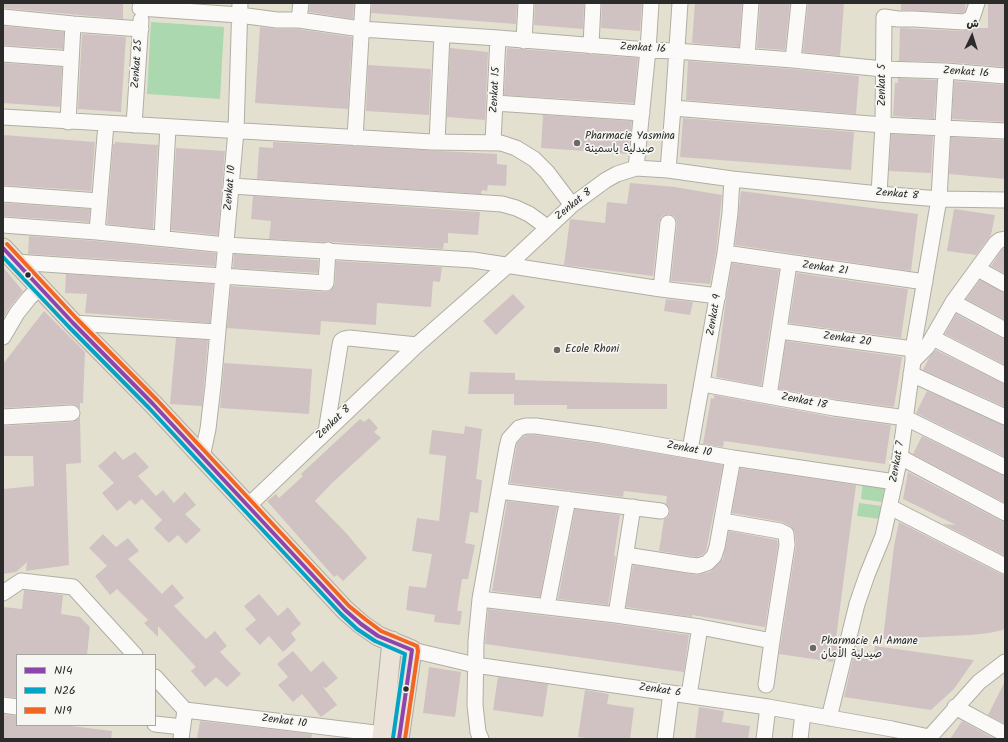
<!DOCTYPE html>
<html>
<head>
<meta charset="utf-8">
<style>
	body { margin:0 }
	#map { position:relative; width:1008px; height:742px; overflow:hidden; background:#e4e0d0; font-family:Kalam,"Playpen Sans Arabic",sans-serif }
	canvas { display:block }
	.frame { position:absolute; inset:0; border:4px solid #2b2b2b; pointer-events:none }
	.legend { position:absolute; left:16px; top:654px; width:140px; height:72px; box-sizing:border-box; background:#f6f6f2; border:1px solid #a5a5a2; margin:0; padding:5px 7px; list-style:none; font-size:12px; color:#2b2b2b }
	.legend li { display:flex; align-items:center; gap:8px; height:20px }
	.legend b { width:20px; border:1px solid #a5a5a2 }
	.north { position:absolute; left:952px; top:16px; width:40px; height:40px; -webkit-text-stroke:3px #f6f6f2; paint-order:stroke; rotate:4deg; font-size:11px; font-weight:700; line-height:16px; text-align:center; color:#2b2b2b }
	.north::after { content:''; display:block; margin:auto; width:14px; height:18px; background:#2b2b2b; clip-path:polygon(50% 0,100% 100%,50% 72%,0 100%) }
</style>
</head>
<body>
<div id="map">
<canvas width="1008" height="742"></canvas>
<div class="frame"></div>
<ul class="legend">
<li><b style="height:5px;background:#8e44ad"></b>N14</li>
<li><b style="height:5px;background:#02a3c6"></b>N26</li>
<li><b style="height:5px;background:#f26522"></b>N19</li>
</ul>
<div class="north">ش</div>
</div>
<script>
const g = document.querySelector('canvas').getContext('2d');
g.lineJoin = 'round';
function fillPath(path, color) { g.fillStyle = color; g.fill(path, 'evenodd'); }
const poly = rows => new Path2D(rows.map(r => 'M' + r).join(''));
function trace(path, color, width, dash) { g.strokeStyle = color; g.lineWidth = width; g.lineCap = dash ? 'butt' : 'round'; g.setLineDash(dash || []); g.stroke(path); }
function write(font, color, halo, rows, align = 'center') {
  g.font = font + ' Kalam,"Playpen Sans Arabic",sans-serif'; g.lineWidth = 3.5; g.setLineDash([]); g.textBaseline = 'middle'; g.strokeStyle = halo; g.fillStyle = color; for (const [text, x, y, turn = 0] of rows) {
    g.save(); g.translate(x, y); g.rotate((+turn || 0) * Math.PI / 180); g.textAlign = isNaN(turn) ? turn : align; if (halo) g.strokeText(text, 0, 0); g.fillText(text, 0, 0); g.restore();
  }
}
fillPath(poly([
	[151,22,224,27,220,99,147,94],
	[863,480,885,483,882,502,861,499],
	[859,503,882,506,881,519,857,516]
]), '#abd8af');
fillPath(poly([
	[3,3,123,3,123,19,3,8],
	[310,3,354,3,353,19,309,12],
	[372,3,517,3,516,24,371,13],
	[535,3,584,3,583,29,534,25],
	[602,3,642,3,640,31,601,28],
	[695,3,742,3,739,47,692,43],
	[760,3,790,3,785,50,757,48],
	[808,3,844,3,840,56,803,52],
	[901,3,966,3,965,12,962,13,901,10],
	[988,3,1005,4,1005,67,946,62,899,61,900,28,963,31,972,28,988,28],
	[3,26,64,32,63,49,3,45],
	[260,27,277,29,298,29,352,37,348,109,255,103],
	[82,34,126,37,121,112,78,109],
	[450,48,488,52,485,120,447,117],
	[507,48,638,58,634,103,504,95],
	[688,61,792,69,859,76,856,114,686,100],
	[3,63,62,67,60,107,3,103],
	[368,65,431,69,429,115,366,111],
	[898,78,937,80,934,119,893,116,895,83,898,83],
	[954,81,1005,85,1005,122,952,119],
	[543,115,632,121,628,154,541,148],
	[683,118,854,132,851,170,680,157],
	[891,134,933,136,931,173,889,171],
	[3,135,95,142,91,191,3,185],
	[951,137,1005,140,1005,179,949,174],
	[115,142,158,145,153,229,107,224,113,144,115,144],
	[273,142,497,154,497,164,507,165,506,186,488,185,487,191,482,190,481,194,257,179,259,147,273,148],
	[176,148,225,151,218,235,171,230],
	[630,183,675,187,722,195,716,252,710,284,671,281,677,224,676,219,674,216,669,214,664,215,661,217,659,222,653,276,564,265,570,219,605,223,607,202,627,204],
	[741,191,918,214,911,271,735,245],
	[253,196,480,212,478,235,448,233,448,243,444,243,443,249,333,242,328,241,324,242,269,239,271,221,251,219],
	[3,203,90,209,89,222,3,216],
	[954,209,995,215,991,235,976,255,947,251],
	[29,236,96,241,216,253,215,266,28,254],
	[1005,248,1005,274,991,266,1002,249],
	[234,254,318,260,318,273,233,268],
	[336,261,442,267,440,282,433,281,431,307,377,303,376,325,321,321,320,335,227,328,231,286,325,292,330,291,333,288,335,284],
	[732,263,779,270,761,386,716,377,726,300],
	[3,267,23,291,10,307,3,319],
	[797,273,908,289,901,338,789,323],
	[66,274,213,284,210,323,85,313,87,294,65,293],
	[980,280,1005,293,1005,320,966,299],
	[513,294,525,307,496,335,483,321],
	[666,299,693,302,690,315,664,311],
	[44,311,85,352,83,403,80,403,80,409,76,405,71,404,3,408,3,364],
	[956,314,1001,338,1005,339,1005,365,945,334],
	[176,338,208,340,202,406,170,404],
	[786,341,902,357,894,407,835,399,779,389],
	[936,350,1005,384,1005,407,923,370,930,356],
	[224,363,312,369,309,414,220,408],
	[470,372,515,373,515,380,667,384,667,409,567,409,567,405,514,405,514,394,468,394],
	[927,391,1005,426,1005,457,916,413],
	[714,395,832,417,891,425,885,464,724,441,723,447,703,444,711,398,714,399],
	[80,417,81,463,66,464,69,565,26,571,27,562,16,572,3,574,3,489,34,486,33,456,3,456,3,426,73,422,77,420],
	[369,418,378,428,374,432,381,438,331,484,315,501,347,534,367,558,343,581,337,575,334,577,267,501,276,494,279,498,303,476,301,474,360,419,364,422],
	[465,426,482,429,476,479,482,480,478,513,470,512,465,543,475,545,468,579,462,579,457,611,462,611,460,625,434,622,435,615,406,610,409,586,426,588,432,554,412,551,417,518,439,521,446,456,429,454,432,430,464,434],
	[527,435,535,435,608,445,723,465,706,551,702,555,697,557,659,551,664,519,668,517,670,512,669,508,666,504,667,496,624,491,623,497,510,483,517,443,524,436],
	[922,436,1005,476,1005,503,913,454],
	[115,451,123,460,135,452,149,467,138,476,156,496,163,490,174,503,185,492,196,505,185,514,201,530,186,544,178,535,169,543,154,528,162,520,142,499,135,505,130,500,117,511,102,493,114,483,98,466],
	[740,468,856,485,835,646,837,646,833,662,779,654,796,546,795,533,790,526,782,522,732,513],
	[908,472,1001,521,1005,522,1005,556,943,524,956,525,903,499],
	[507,501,557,507,540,597,492,591],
	[575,509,620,515,614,556,616,556,608,605,558,599],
	[899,522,1001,574,1005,575,1005,626,1003,630,989,633,971,635,883,639,894,546],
	[729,531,777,540,778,545,765,627,692,615,692,617,626,607,633,565,697,575,710,572,723,559],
	[103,534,116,547,128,538,139,551,128,559,162,594,172,584,184,598,174,606,206,639,215,631,227,646,220,652,241,674,227,687,216,677,205,687,191,671,196,667,158,626,158,637,144,623,148,620,117,589,110,595,95,576,107,566,89,548],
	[24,590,63,595,61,614,80,617,90,627,87,655,17,655,17,698,3,696,3,607,22,609],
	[259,594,278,616,288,607,301,624,291,633,296,640,283,652,269,636,260,645,245,629,256,620,244,606],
	[488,609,615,624,689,635,684,672,485,644],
	[875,646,974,660,954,689,931,710,844,697,855,649,874,652],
	[293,651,311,672,323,661,338,678,326,688,323,687,337,705,321,717,302,694,293,702,278,685,288,677,277,664],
	[429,667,461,672,455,717,423,713],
	[498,677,548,684,543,717,493,710],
	[1005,681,1005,724,988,715],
	[585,690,609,694,607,704,634,708,630,739,591,739,578,737],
	[699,707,724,711,722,722,750,726,748,739,695,739],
	[3,714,17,716,17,725,63,725,112,731,111,739,3,739],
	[200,721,312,734,311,739,197,739],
	[962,721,995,739,950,739]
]), '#d0c2c2');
const minor = poly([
	[301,3,299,20,361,29,498,38,648,50,676,51,793,60,883,69,946,71,1005,76],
	[140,8,239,15,277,20,299,20],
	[3,17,73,24,141,29],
	[524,41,526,3],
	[591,46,593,3],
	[3,54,71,59],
	[747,56,751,3],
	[793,60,799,3],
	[495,103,642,113],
	[673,108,883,125,1005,131],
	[3,117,432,142,501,143,516,148,534,159,547,172,572,205],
	[68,122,73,24],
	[134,125,141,20],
	[355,138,363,3],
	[437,142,442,35],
	[493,142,498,38],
	[636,168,648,50,651,3],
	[668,170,673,108,680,3],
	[232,186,502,204,516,208,529,214,547,227],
	[3,194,99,201],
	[879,194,883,125,884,17,898,19,914,19,964,22,972,18,977,3],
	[3,225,97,232,226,245,473,260,661,289,718,296],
	[97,232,106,124],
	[162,238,168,127],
	[725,253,925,282],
	[15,262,326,283,328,250],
	[978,269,1005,284],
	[661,289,668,223],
	[953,302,1005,330],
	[73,323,217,332],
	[780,331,913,349],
	[3,337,17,313,29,298,40,287],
	[933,338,1005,375],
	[913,361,927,347,953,302,996,243,1000,240,1005,239],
	[911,374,1005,417],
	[703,384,834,408,906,418,1005,467],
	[769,396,789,264],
	[3,417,72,413],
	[326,432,340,345,341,341,344,339,349,338,417,345],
	[690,450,725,253,730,213,732,179],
	[202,457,208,429,213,386,236,131,240,3],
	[900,457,1005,513],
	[499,491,661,511],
	[248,506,417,345,508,265,572,205,606,180,617,174,636,168,668,170,732,179,879,194,939,199,1005,200],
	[890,507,1005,566],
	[626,555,689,565,698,566,707,563,714,556,717,547,733,458],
	[3,593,21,581,73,587,135,655],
	[480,599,616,615,700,627,772,641,787,545,786,534,780,531,723,521],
	[547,606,568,499],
	[616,615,633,507],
	[412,650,475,665,768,707,892,729,929,737],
	[155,677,185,710],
	[766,685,772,641],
	[689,695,700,627],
	[3,705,17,707],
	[955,707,1005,734],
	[185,710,383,734],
	[829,718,857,604,867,575,883,536,900,457,913,361,913,349,939,199,946,71],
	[155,724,182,727],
	[181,739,185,710],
	[481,739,478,732,475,705,476,641,480,599,507,447,509,439,519,428,526,426,536,426,601,435,733,458,895,482],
	[665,739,671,693],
	[764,739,768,707],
	[800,739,803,713],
	[928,739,979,682,1005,662]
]);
const major = poly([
	[3,248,73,323,153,404,345,610,361,624,378,636,412,650,399,739],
	[382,739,392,641]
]);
trace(minor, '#b0aea4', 17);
trace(major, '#b0aea4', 21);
trace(minor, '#fbfaf8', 15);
trace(major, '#ebe3d8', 19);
trace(poly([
	[3,248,73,323,153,404,345,610,361,624,378,636,412,650,399,739]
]), '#8e44ad', 4);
trace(poly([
	[3,257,69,327,149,408,341,614,357,629,375,641,405,654,393,738]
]), '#02a3c6', 4);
trace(poly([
	[7,244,77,319,157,400,349,606,365,619,381,631,417,646,418,651,405,739]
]), '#f26522', 4);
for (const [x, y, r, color] of [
	[577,143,4,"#6c6a65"],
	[28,275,3.5,"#2b2b2b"],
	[557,350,4,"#6c6a65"],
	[813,648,4,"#6c6a65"],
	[406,689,3.5,"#2b2b2b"]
]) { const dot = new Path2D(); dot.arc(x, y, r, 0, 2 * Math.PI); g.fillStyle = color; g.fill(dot); trace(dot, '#f6f6f2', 1.5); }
write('11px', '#2b2b2b', '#f6f6f2', [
	["Zenkat 16",643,49,3],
	["Zenkat 25",138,64,-86],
	["Zenkat 16",966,73,4],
	["Zenkat 5",883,85,-90],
	["Zenkat 15",496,90,-87],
	["Zenkat 10",231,188,-85],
	["Zenkat 8",897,195,5],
	["Zenkat 8",574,205,-39],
	["Zenkat 21",825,269,8],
	["Zenkat 9",715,315,-80],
	["Zenkat 20",847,340,8],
	["Zenkat 18",804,402,11],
	["Zenkat 8",334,423,-44],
	["Zenkat 10",689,450,10],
	["Zenkat 7",898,462,-80],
	["Zenkat 6",660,691,8],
	["Zenkat 10",284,722,7]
]);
write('11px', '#2b2b2b', '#f6f6f2', [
	["Pharmacie Yasmina",585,137],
	["صيدلية ياسمينة",585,150],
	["Ecole Rhoni",565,350],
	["Pharmacie Al Amane",821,642],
	["صيدلية الأمان",821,655]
], 'left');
</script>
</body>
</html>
